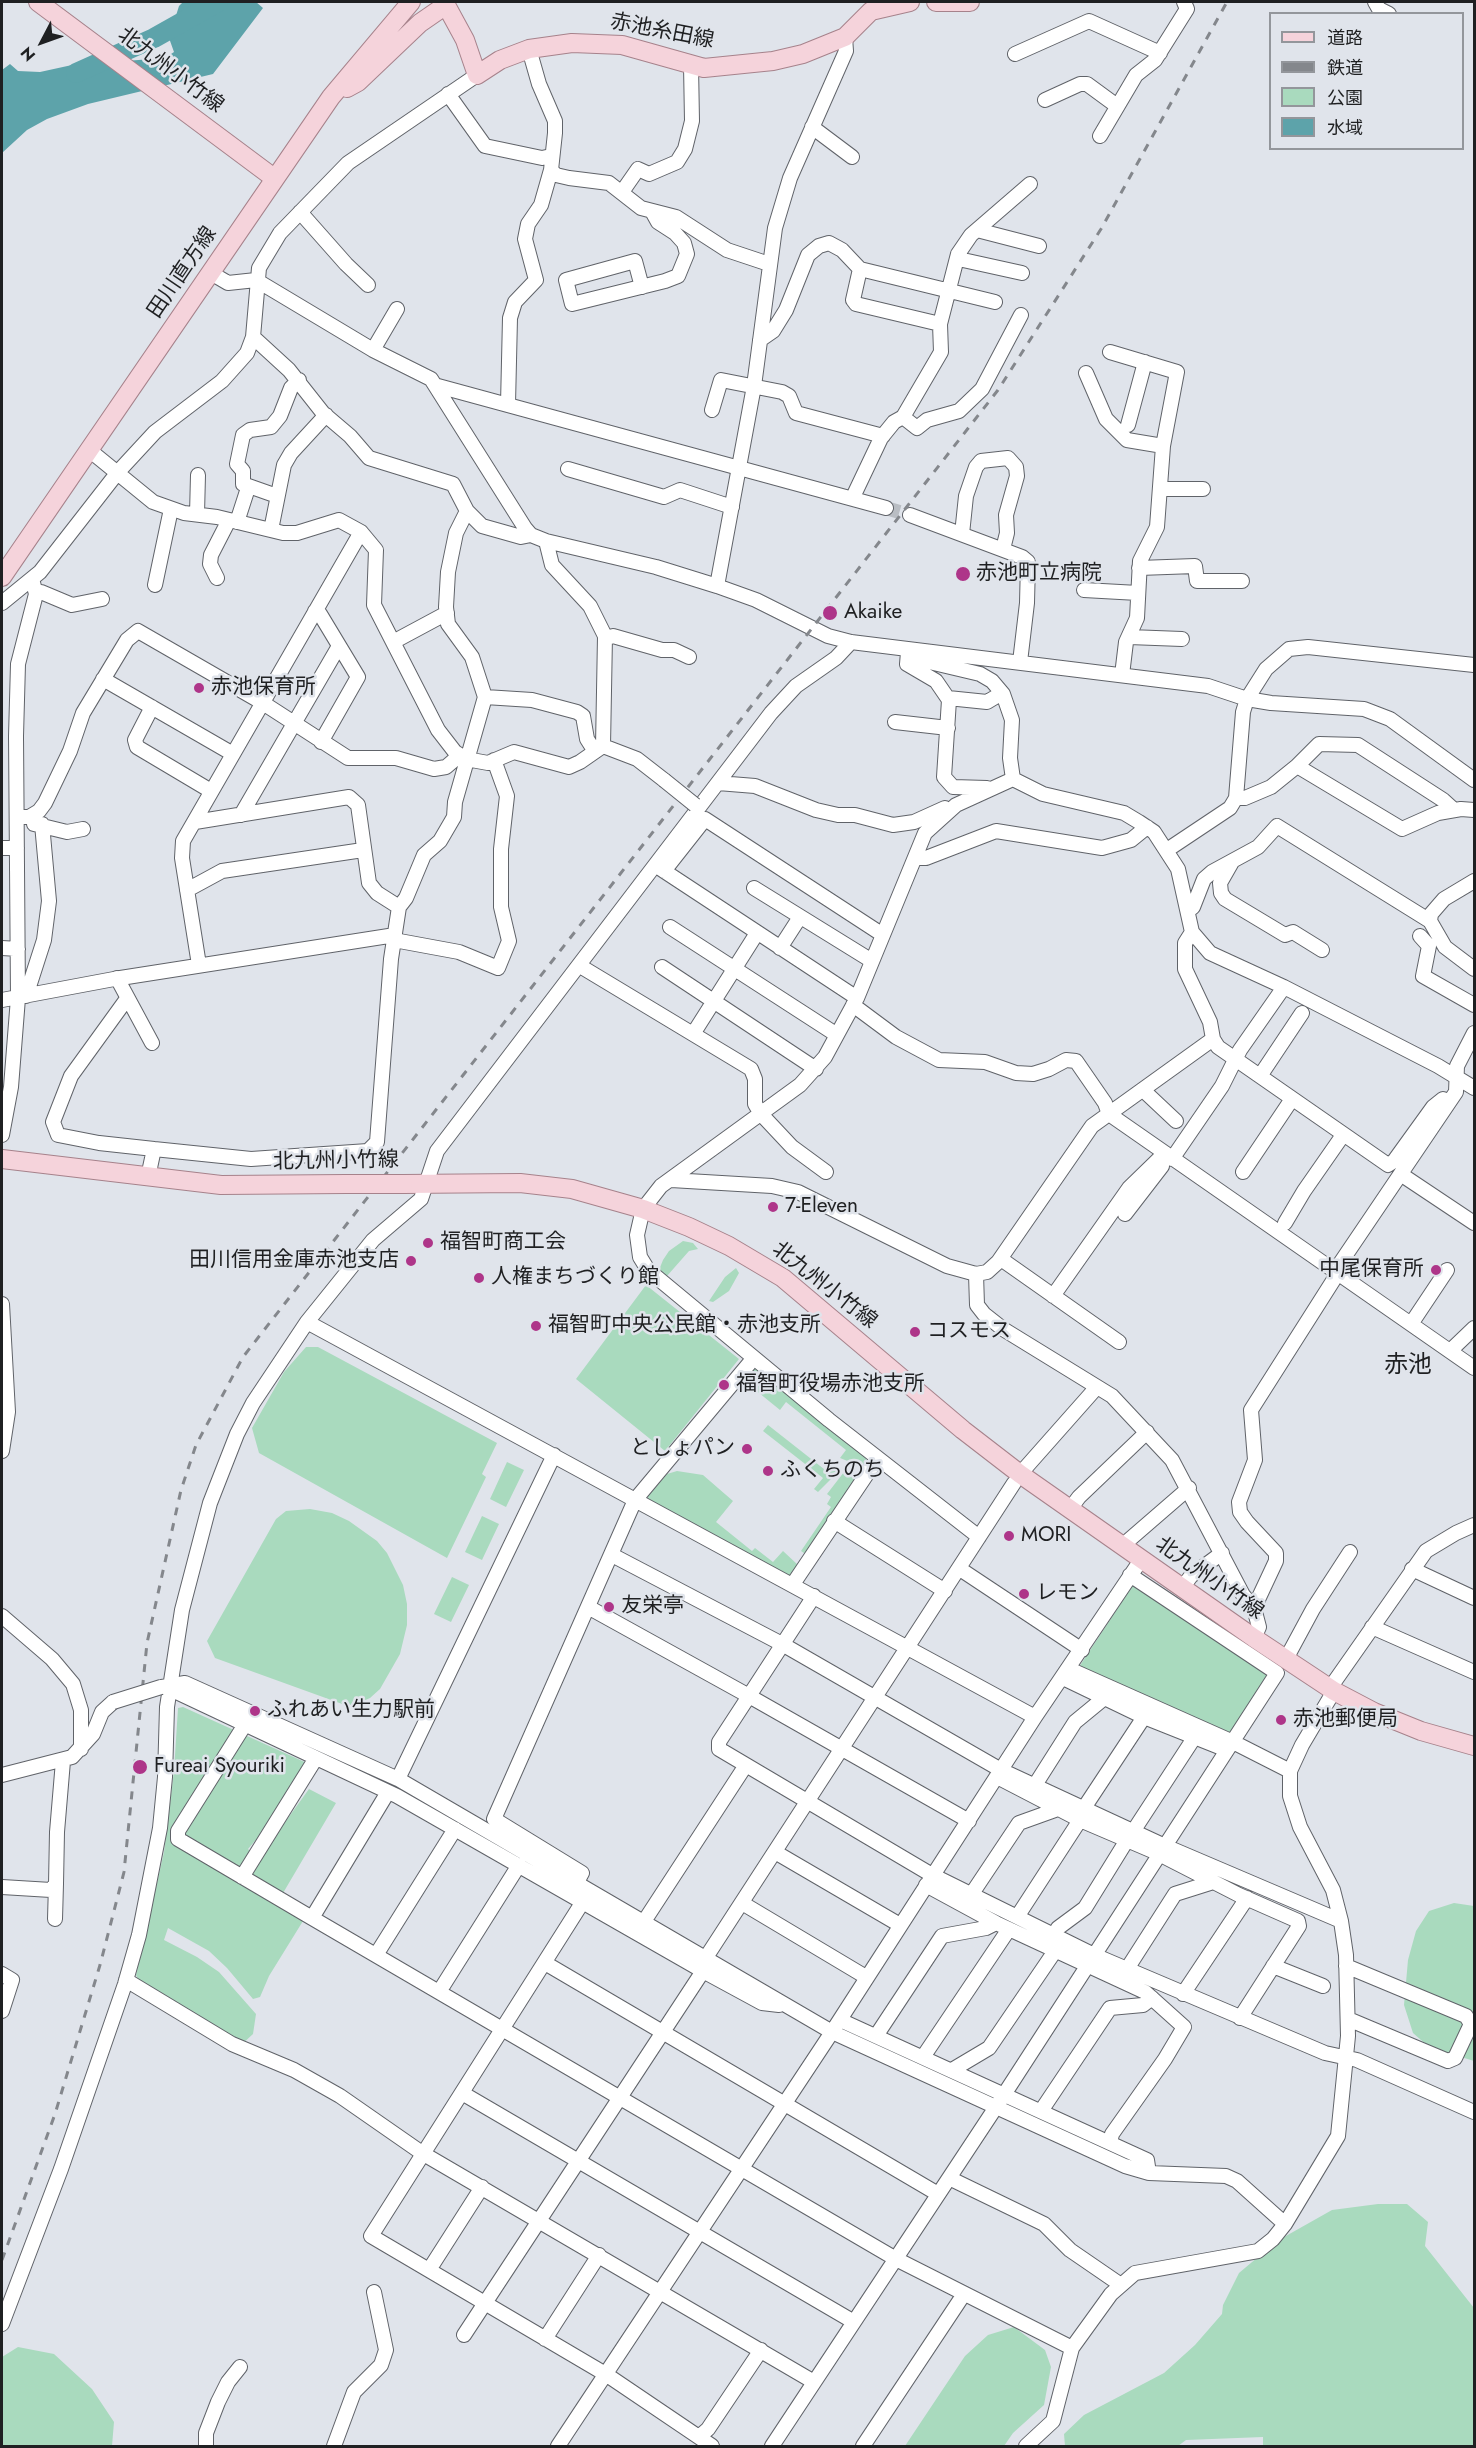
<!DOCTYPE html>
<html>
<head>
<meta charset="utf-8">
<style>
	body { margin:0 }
	#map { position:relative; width:1476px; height:2448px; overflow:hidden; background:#e0e4eb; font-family:Jost,"Noto Sans JP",sans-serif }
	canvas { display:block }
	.frame { position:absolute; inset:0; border:3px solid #1f2022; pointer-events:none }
	.legend { position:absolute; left:1269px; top:12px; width:195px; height:138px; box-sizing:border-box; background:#e0e4eb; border:2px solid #93969b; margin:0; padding:8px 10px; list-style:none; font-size:18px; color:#1f2022 }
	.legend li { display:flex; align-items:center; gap:12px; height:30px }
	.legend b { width:30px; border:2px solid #93969b }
	.north { position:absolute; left:12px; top:12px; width:60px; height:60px; -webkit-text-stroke:4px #e0e4eb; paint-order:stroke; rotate:229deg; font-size:16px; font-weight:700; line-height:24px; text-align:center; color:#1f2022 }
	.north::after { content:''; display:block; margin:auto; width:21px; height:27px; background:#1f2022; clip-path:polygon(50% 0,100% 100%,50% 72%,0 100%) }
</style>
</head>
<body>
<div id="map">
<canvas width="1476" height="2448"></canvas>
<div class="frame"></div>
<ul class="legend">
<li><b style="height:8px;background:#f5d3db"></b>道路</li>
<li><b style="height:8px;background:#84878c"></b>鉄道</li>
<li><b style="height:16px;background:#a9dabe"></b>公園</li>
<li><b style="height:16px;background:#5da3aa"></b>水域</li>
</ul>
<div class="north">N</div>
</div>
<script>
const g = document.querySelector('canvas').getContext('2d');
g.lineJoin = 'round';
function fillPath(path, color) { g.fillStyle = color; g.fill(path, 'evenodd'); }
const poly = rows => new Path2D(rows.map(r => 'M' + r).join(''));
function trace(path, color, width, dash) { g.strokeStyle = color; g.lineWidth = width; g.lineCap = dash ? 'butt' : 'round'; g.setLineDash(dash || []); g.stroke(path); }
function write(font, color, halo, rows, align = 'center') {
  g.font = font + ' Jost,"Noto Sans JP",sans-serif'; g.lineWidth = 5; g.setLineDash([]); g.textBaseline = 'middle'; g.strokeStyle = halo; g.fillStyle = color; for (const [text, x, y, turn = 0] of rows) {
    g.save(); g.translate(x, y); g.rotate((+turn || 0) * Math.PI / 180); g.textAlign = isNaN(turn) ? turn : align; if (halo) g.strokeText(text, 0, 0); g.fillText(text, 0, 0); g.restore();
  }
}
fillPath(poly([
	[683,1241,693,1243,698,1249,689,1251,667,1276,659,1270,663,1260,669,1251],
	[736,1268,739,1273,729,1291,713,1302,709,1301,725,1277],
	[646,1285,739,1359,665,1451,576,1379],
	[306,1347,318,1347,497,1443,482,1474,486,1477,447,1558,259,1453,252,1428,284,1372],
	[755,1367,867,1456,866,1463,860,1466,840,1458,846,1450,786,1402,780,1410,748,1384,745,1376],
	[768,1425,829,1473,834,1467,839,1471,818,1492,814,1489,823,1478,763,1431],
	[507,1462,524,1470,506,1507,490,1499],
	[677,1471,703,1475,733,1501,716,1522,752,1551,755,1548,773,1562,783,1551,798,1565,790,1577,648,1502,648,1496,667,1474],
	[844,1472,856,1478,810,1550,804,1553,801,1551,831,1507,827,1504,831,1497,827,1494],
	[310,1509,332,1513,349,1521,377,1541,387,1553,403,1585,407,1604,407,1625,400,1654,380,1689,370,1698,354,1705,345,1705,215,1658,207,1641,276,1519,286,1511],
	[482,1516,499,1524,482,1560,465,1552],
	[452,1577,469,1585,451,1622,434,1614],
	[1133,1585,1269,1675,1230,1737,1079,1667],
	[183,1707,309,1764,271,1822,248,1849,254,1856,283,1825,309,1789,336,1803,276,1905,303,1921,269,1976,260,1997,253,1999,227,1968,209,1951,168,1928,164,1940,197,1957,219,1972,256,2014,253,2034,240,2046,139,1981,136,1975,164,1852,174,1771,178,1708],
	[1454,1903,1474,1906,1474,2061,1429,2047,1413,2033,1404,2005,1408,1960,1416,1931,1429,1911],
	[1378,2204,1407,2204,1428,2222,1425,2246,1474,2308,1474,2446,1263,2446,1263,2437,1186,2440,1178,2446,1065,2446,1064,2434,1084,2415,1164,2373,1195,2345,1222,2314,1223,2305,1239,2273,1277,2241,1332,2210],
	[1014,2327,1045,2350,1051,2367,1044,2405,1013,2433,1004,2446,905,2446,965,2356,988,2335],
	[18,2347,54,2354,92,2389,114,2422,112,2446,2,2446,2,2357]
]), '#a9dabe');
fillPath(poly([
	[183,2,256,2,263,8,213,74,88,104,47,119,27,130,2,153,2,70,10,64,18,71,40,72,72,65,165,58,174,52,169,38,179,6]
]), '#5da3aa');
trace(poly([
	[76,73,154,38,218,2]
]), '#5da3aa', 20);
trace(poly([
	[886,508,910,515]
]), '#b9bdc3', 14, [14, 7]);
const minor = poly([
	[1375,2,1379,9,1389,14],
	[1015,54,1089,21,1160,53],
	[448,94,485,146,542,158,551,156],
	[1045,100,1080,84,1087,84,1117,106],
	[812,127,852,157],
	[1100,136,1136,75,1155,60,1187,9,1184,2],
	[551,170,556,175,569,178,609,183,641,208,676,217,727,250,769,264],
	[622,192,638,169,649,174,677,162,685,149,692,121,691,65],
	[300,212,346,264,368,285],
	[977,230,1039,246],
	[958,254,963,260,1022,273],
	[860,269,853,300,856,304,940,324],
	[211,273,228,283,256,280,373,350,431,379,525,528,531,535,546,541,656,567,717,586,756,600,828,636,851,642,1208,686,1247,699,1271,703,1364,709,1390,719,1474,780],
	[642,287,635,261,566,280,572,304,665,281,678,276,687,254,684,243,675,233,658,222,653,213],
	[253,337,289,370,323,413,350,436,369,458,453,484,467,511,482,526,521,537,531,535],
	[760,340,773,331,786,310,808,255,819,246,829,243,842,250,860,269,995,302],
	[373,350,397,309],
	[1110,352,1177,372,1163,446,1157,527,1140,561,1137,618,1126,642,1122,675],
	[1086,373,1106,419,1127,440,1163,446],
	[438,386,886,508],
	[508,404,510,318,515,302,536,280,525,239,528,224,541,205,551,170,555,133,555,121,539,84,529,49],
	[712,410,721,380,782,392,789,396,796,413,883,436],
	[903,417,917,428,927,420,959,411,982,389,1021,315],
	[1128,425,1145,362],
	[88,449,153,502,184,513,217,517,283,533,297,533,339,520,361,532,376,550,374,605,438,730,455,752,466,759,488,763,514,752,569,767,580,762,603,746,637,759,664,780],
	[568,469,664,497,680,490,732,507],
	[1160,489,1203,489],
	[277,496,243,484,243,471,237,464,243,435,250,430,271,427,280,416,291,388,299,380],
	[853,497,881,438,894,422,903,417,941,352,940,324,958,254,971,235,1030,184],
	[197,514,198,475],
	[910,515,1022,557,1028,562,1027,603,1020,662],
	[237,522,248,488],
	[271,530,284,465,291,453,326,415],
	[962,534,966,496,976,467,981,461,1008,458,1016,467,1017,476,1006,515,1007,533,1003,549],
	[546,541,552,565,590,606,605,636,603,746],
	[1139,568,1195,566,1197,581,1242,581],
	[217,578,210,564,211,555,229,520],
	[155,585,171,509],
	[717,586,754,386,775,228,790,178,846,51,845,37],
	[1084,590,1138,593],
	[36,594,41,592,72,605,102,599],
	[2,603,40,572,118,472,155,432,222,381,247,353,253,337,259,268,280,233,348,163,477,75],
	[315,611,320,614,358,677,321,742],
	[1129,637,1182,639],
	[605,639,613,636,662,650,674,650,689,657],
	[393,642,447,613],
	[906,651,925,661,980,674,992,681,1003,694,1012,720,1010,758,1013,779],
	[908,652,907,664,936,681,949,700,944,777,953,787,987,788],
	[103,679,233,754],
	[485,697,532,700,577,712,583,716,587,739,594,750],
	[948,698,987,702,1002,693],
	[152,707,135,740,137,747,211,791],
	[895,722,948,728],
	[1297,766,1319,744,1358,745,1443,800,1454,810],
	[1013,779,1043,794,1124,813,1139,822,1154,832,1178,869,1192,932,1210,953,1284,987,1438,1066,1474,1088],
	[718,783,755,786,816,810,838,815,855,815,893,825,914,822,945,808],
	[1236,798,1245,798,1271,787,1297,766,1402,829,1438,813,1461,809,1474,810],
	[241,815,339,646],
	[17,817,29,817,39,811,45,803,70,751,83,713,127,640,138,631,263,703,348,758,396,758,434,769,446,767,460,755],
	[195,822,349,797,358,805,369,883,377,893,399,907],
	[34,824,67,832,83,829],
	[2,848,17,848],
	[1167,850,1230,808,1236,798,1243,712,1247,699,1266,669,1289,649,1308,647,1474,665],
	[915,858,926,858,996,831,1102,848,1131,840,1147,827],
	[1232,862,1220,883,1221,893,1225,899,1285,935,1293,932,1322,950],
	[658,867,857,998],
	[664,871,705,819,883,935],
	[1474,881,1444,899,1431,914,1430,921,1445,947,1474,969],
	[754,888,872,961],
	[187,890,222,871,363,850],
	[1188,911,1193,907,1204,879,1212,872,1258,847,1277,826,1430,921],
	[670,927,837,1035],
	[1192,932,1185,943,1185,969,1210,1022,1213,1039,1218,1047,1388,1165,1394,1161,1433,1107,1443,1099,1449,1102],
	[1420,936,1429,946,1423,976,1474,1005],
	[394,940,459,952,498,968,509,941,501,907,501,849,507,796,494,760],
	[2,948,18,949],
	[780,948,800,917],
	[199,965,182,858,183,841,361,532],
	[580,966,751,1069,755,1079,755,1104,761,1114,792,1147,826,1172],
	[662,967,816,1069],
	[117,978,152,1043],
	[26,996,44,940,49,901,42,824],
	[2,1000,114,979,395,935],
	[126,1000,71,1076,53,1122,58,1135,99,1143,154,1149],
	[853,1005,896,1037,939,1060,985,1062,1016,1073,1033,1074,1049,1069,1066,1060,1076,1061,1105,1103,1109,1114,1474,1368],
	[693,1034,757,933],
	[1260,1076,1302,1013],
	[1143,1090,1176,1121],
	[2,1135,11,1087,18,998,16,736,18,664,36,594,32,579],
	[1172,1159,1222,1086,1240,1050,1284,987],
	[1243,1172,1292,1099],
	[1402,1175,1474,1223],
	[148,1177,154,1149,251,1159,368,1151,377,1142,391,959,399,907,406,898,424,855,440,841,454,817,455,802,485,697,472,657,448,624,446,607,448,572,456,533,467,511],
	[671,1180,772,1186,798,1192,947,1266,976,1274,987,1272,998,1262,1092,1126,1213,1039],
	[1125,1214,1162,1166,1161,1162],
	[1285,1223,1304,1191,1343,1135],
	[1001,1259,1119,1342],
	[976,1274,977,1305,984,1314,1003,1329,1112,1396,1172,1460,1243,1595,1254,1608,1259,1627,1254,1638],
	[1053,1296,1129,1188,1165,1153],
	[2,1304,8,1412,2,1451],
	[307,1322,1035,1717],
	[1411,1324,1447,1270],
	[1450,1351,1474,1328],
	[1020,1474,1097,1387],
	[1070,1509,1079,1497,1147,1432],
	[834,1521,945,1591],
	[979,1537,829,1420,648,1270,640,1257,637,1235,643,1209,661,1186,800,1085,825,1057,857,998,925,833,956,805,1013,779],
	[1122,1546,1189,1488],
	[612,1555,782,1644,1001,1770,1165,1846,1341,1921],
	[960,1569,1082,1650],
	[1412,1569,1474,1598],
	[793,1584,877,1459],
	[1182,1588,1191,1576,1222,1553],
	[814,1596,749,1696,969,1821],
	[588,1607,749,1696,719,1742,719,1749,932,1875,1094,1955,1325,2053,1357,2060,1474,2112],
	[1254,1608,1276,1561,1276,1553,1247,1522,1240,1512,1239,1502,1255,1460,1251,1410,1338,1273,1339,1265,1456,1092,1457,1066,1474,1033],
	[2,1616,52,1659,73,1684,81,1710,81,1749],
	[1372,1627,1474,1672],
	[1286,1659,1313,1609,1350,1552],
	[1069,1669,1233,1742,1290,1771],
	[1063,1678,1144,1717,1227,1750],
	[162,1687,185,1683,398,1779,832,2032,1125,2166,1149,2173,1226,2176,1237,2181,1285,2224],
	[1330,1688,1426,1551,1456,1533,1474,1525],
	[170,1689,397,1796,703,1971,762,2003,779,2005],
	[244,1726,178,1831,178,1839,312,1918],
	[2,1775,72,1757,93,1734,102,1712,113,1702],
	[398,1779,554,1455],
	[1001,1779,1080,1820,1155,1852,1239,1895,1298,1921,1299,1926,1240,2018],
	[1035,1785,1075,1722,1103,1699],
	[388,1792,312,1918,896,2259,1072,2348],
	[1084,1808,1144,1717],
	[1134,1830,1194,1738],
	[775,1852,900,1925],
	[242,1877,316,1758],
	[576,1884,582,1873,494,1819,635,1500,753,1359],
	[926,1885,996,1923,1145,1992,1184,2027,1165,2059,1112,2134,1110,2143],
	[2,1887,51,1890,56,1884,57,1832,63,1761],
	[589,1892,371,2236,607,2375,712,2446],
	[971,1895,1019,1823,1058,1809],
	[742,1903,866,1977],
	[1017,1917,1080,1820],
	[55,1919,56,1884],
	[643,1923,746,1765],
	[1054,1935,1058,1928,1085,1908,1127,1840],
	[376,1955,455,1829],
	[705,1959,1014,1483],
	[545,1963,938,2194],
	[1273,1966,1323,1986],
	[1346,1966,1466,2016,1471,2024,1455,2058,1448,2061,1348,2019],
	[1127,1969,1175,1894,1213,1882],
	[2,1974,12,1980,2,2011],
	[126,1980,232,2044,294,2070,340,2096,422,2153,814,2382],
	[439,1992,519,1865],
	[1183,1994,1247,1898],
	[840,2020,1147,2160,1149,2173],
	[876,2036,942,1936,986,1928,996,1923],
	[923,2057,1009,1929],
	[952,2070,989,2048,1055,1951],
	[462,2093,854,2322],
	[1041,2111,1110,2008,1143,2005,1152,1998],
	[949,2178,1044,2224,1070,2250,1121,2285],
	[429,2270,482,2187],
	[2,2324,61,2169,125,1984,139,1935,160,1828,165,1777,167,1707,182,1610,210,1503,237,1434,253,1403,307,1322,373,1240,421,1199,437,1151,771,713,796,686,836,658,851,642],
	[464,2335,703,1971],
	[545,2339,599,2255],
	[700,2436,708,2429,761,2350],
	[206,2446,206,2433,218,2402,228,2382,240,2367],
	[334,2446,354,2392,381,2365,386,2350,374,2292],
	[558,2446,832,2032,1035,1717,1141,1560],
	[772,2446,996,2107,1277,1673,1130,1575],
	[863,2446,964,2294],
	[1026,2446,1053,2421,1072,2348,1111,2294,1135,2273,1258,2251,1273,2239,1285,2224,1338,2136,1348,2036,1346,1955,1341,1921,1333,1890,1300,1827,1290,1796,1290,1771,1302,1745,1334,1691]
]);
const major = poly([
	[38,2,274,178],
	[936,2,970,2],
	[347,88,358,82,420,23,446,5,465,40,477,75,500,60,529,49,572,43,622,45,704,68,773,61,803,54,845,37,871,11,910,2],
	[2,577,331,97,411,2],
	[2,1159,221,1185,346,1184],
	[403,1184,520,1183,572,1189,643,1209,689,1227,729,1246,783,1278,963,1430,1020,1474,1254,1638,1334,1691,1374,1712,1421,1731,1474,1746]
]);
trace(minor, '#606369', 16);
trace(major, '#a6828b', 20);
trace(minor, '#fff', 14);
trace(major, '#f5d3db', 18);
trace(poly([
	[2,2260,55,2114,100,1965,124,1872,147,1643,181,1490,196,1445,243,1357,998,390,1101,229,1227,2]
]), '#84878c', 3, [8, 8]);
const minorBridge = poly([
	[664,780,695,805],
	[113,1702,161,1687]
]);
const majorBridge = poly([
	[346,1184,403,1184]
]);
trace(minorBridge, '#606369', 16, []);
trace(majorBridge, '#a6828b', 20, []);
trace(minorBridge, '#fff', 14);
trace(majorBridge, '#f5d3db', 18);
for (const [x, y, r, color] of [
	[963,574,8,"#ae3589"],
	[830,613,8,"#ae3589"],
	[199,688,6,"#ae3589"],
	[773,1207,6,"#ae3589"],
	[428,1243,6,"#ae3589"],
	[411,1261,6,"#ae3589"],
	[1436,1270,6,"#ae3589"],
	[479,1278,6,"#ae3589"],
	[536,1326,6,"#ae3589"],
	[915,1332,6,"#ae3589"],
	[724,1385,6,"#ae3589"],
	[747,1449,6,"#ae3589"],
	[768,1471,6,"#ae3589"],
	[1009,1536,6,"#ae3589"],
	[1024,1594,6,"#ae3589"],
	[609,1607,6,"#ae3589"],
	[255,1711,6,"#ae3589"],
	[1281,1720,6,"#ae3589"],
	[140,1767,8,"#ae3589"]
]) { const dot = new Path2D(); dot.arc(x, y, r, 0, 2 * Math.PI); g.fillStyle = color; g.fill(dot); trace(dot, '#e0e4eb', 2); }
write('21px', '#1f2022', '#e0e4eb', [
	["赤池糸田線",662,32,11],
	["北九州小竹線",170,71,37],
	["田川直方線",183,273,-56],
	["北九州小竹線",336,1162,-1],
	["北九州小竹線",824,1286,38],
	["北九州小竹線",1209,1579,35]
]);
write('21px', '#1f2022', '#e0e4eb', [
	["赤池町立病院",976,574],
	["Akaike",844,613],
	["赤池保育所",211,688],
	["7-Eleven",785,1207],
	["福智町商工会",440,1243],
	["田川信用金庫赤池支店",399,1261,"right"],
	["中尾保育所",1424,1270,"right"],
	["人権まちづくり館",491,1278],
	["福智町中央公民館・赤池支所",548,1326],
	["コスモス",927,1332],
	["福智町役場赤池支所",736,1385],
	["としょパン",735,1449,"right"],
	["ふくちのち",780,1471],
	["MORI",1021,1536],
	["レモン",1036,1594],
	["友栄亭",621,1607],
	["ふれあい生力駅前",267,1711],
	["赤池郵便局",1293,1720],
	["Fureai Syouriki",154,1767]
], 'left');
write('24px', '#1f2022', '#e0e4eb', [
	["赤池",1408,1366]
]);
</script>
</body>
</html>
